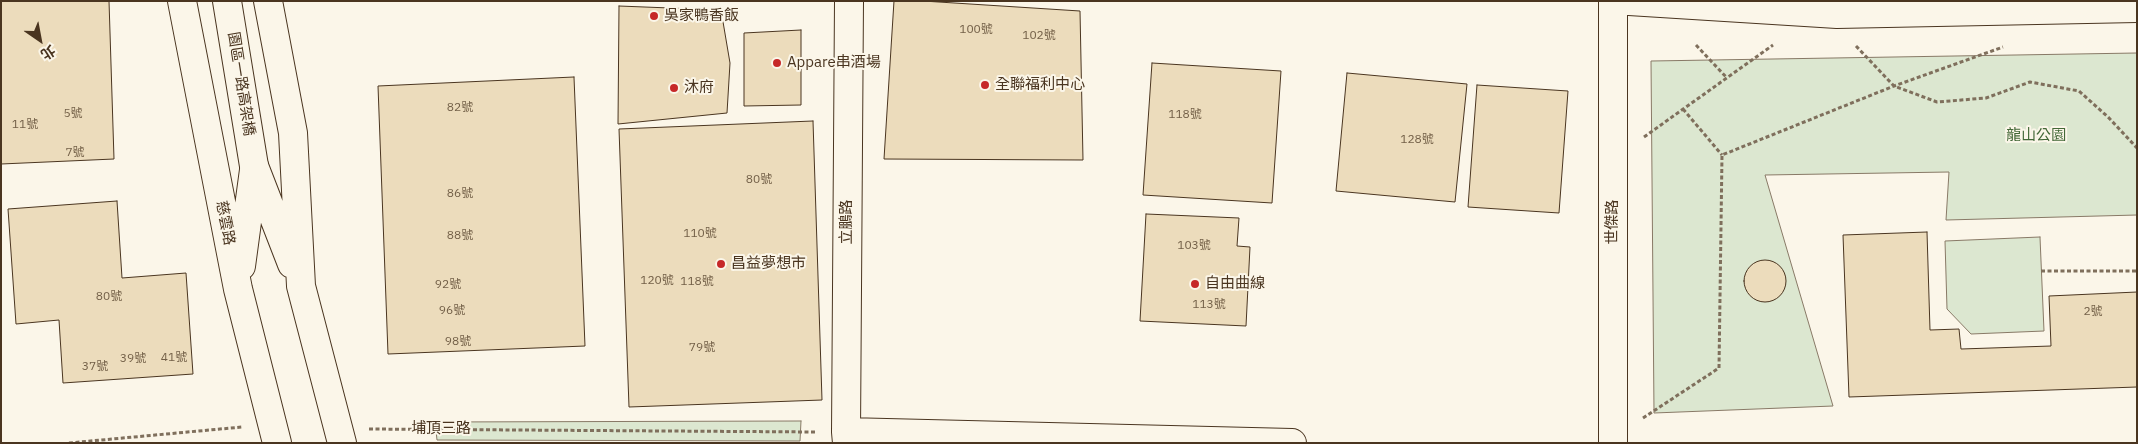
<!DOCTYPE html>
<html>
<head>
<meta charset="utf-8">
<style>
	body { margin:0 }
	#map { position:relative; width:2138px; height:444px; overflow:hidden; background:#fbf6e9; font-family:"IBM Plex Sans","Noto Sans TC",sans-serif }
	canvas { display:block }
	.frame { position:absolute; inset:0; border:2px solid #4a3520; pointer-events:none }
	.north { position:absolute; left:15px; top:15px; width:50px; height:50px; -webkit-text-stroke:4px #fbf6e9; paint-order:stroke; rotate:147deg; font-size:14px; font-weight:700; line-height:20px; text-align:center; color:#4a3520 }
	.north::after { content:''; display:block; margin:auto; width:18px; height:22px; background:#4a3520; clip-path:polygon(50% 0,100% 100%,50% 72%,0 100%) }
</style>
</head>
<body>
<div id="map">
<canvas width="2138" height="444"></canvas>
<div class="frame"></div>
<div class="north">北</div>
</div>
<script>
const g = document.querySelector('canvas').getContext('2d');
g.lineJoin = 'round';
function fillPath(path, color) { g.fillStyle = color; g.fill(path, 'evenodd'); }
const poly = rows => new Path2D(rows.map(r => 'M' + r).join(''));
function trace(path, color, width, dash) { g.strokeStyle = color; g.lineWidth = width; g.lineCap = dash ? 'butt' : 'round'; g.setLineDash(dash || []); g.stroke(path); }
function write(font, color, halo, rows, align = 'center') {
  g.font = font + ' "IBM Plex Sans","Noto Sans TC",sans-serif'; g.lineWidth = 4; g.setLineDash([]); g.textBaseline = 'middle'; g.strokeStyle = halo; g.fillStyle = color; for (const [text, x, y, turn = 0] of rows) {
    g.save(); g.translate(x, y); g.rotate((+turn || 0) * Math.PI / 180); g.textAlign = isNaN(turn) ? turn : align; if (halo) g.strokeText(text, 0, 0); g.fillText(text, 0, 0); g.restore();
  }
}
const green = poly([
	[2137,53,2137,215,1946,220,1949,172,1765,175,1833,406,1654,413,1651,61,2137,53],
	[2040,237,2044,331,1971,334,1947,309,1945,241,2040,237],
	[801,421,800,441,437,440,435,422,801,421]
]);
fillPath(green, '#dce7d0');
trace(green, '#887966', 1);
const building = poly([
	[1,1,109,1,114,159,1,164,1,1],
	[894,1,923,1,1080,11,1083,160,884,159,894,1],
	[619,6,721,10,730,63,727,113,618,124,619,6],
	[801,30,801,105,744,106,744,33,801,30],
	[1152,63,1281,71,1272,203,1143,195,1152,63],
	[1347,73,1467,84,1455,202,1336,191,1347,73],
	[574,77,585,346,388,354,378,86,574,77],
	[1477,85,1568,91,1559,213,1468,207,1477,85],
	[813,121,822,400,629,407,619,129,813,121],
	[117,201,122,278,186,273,193,374,63,383,59,320,16,324,8,209,117,201],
	[1146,214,1239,218,1237,246,1250,247,1246,326,1140,321,1146,214],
	[1927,232,1930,330,1959,329,1961,349,2051,346,2049,296,2137,292,2137,387,1849,397,1843,235,1927,232],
	'1744 281a21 21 0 1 1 42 0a21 21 0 1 1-42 0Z'
]);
fillPath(building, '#ecdcbc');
trace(building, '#4a3520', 1);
const minor = poly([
	[227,1,254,166],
	[1613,1,1613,443],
	[1629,1,1837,14,2137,8],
	[846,432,1292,443],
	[847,443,846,432,849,1]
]);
const major = poly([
	[182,1,238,289,277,443],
	[268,1,293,133,301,286,342,443],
	[254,166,292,264],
	[241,266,254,170]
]);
trace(minor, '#4a3520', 30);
trace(major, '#4a3520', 30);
trace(poly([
	[1696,45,1727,78],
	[1856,46,1894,86,1937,102,1986,98,2030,82,2079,91,2108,117,2137,148],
	[1683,109,1722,155],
	[1644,137,1773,45],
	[2041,271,2137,271],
	[1643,418,1719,368,1722,155,1894,86,2003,47],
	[369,429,816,432],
	[69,443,242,427]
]), '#7f6f5c', 3, [4, 2.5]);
trace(minor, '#fbf6e9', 28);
trace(major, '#fbf6e9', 28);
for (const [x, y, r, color] of [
	[654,16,5,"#c62828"],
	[777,63,5,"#c62828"],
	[985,85,5,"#c62828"],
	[674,88,5,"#c62828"],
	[721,264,5,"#c62828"],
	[1195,284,5,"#c62828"]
]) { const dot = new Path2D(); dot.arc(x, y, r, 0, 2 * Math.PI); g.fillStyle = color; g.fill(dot); trace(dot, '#fbf6e9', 2); }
write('12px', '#725f47', null, [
	["100號",976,30],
	["102號",1039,36],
	["82號",460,108],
	["5號",73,114],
	["118號",1185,115],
	["11號",25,125],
	["128號",1417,140],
	["7號",75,153],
	["80號",759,180],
	["86號",460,194],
	["110號",700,234],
	["88號",460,236],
	["103號",1194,246],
	["120號",657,281],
	["118號",697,282],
	["92號",448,285],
	["80號",109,297],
	["113號",1209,305],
	["96號",452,311],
	["2號",2093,312],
	["98號",458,342],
	["79號",702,348],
	["41號",174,358],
	["39號",133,359],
	["37號",95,367]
]);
write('15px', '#4a3520', '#fbf6e9', [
	["吳家鴨香飯",664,16],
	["Appare串酒場",787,63],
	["全聯福利中心",995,85],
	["沐府",684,88],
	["昌益夢想市",731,264],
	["自由曲線",1205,284]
], 'left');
write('15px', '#4a3520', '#fbf6e9', [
	["園區一路高架橋",241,84,81],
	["立鵬路",847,222,-90],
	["世傑路",1613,222,-90],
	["慈雲路",225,223,79],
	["埔頂三路",441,429]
]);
write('15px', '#436837', '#fbf6e9', [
	["龍山公園",2036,136]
]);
</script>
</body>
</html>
